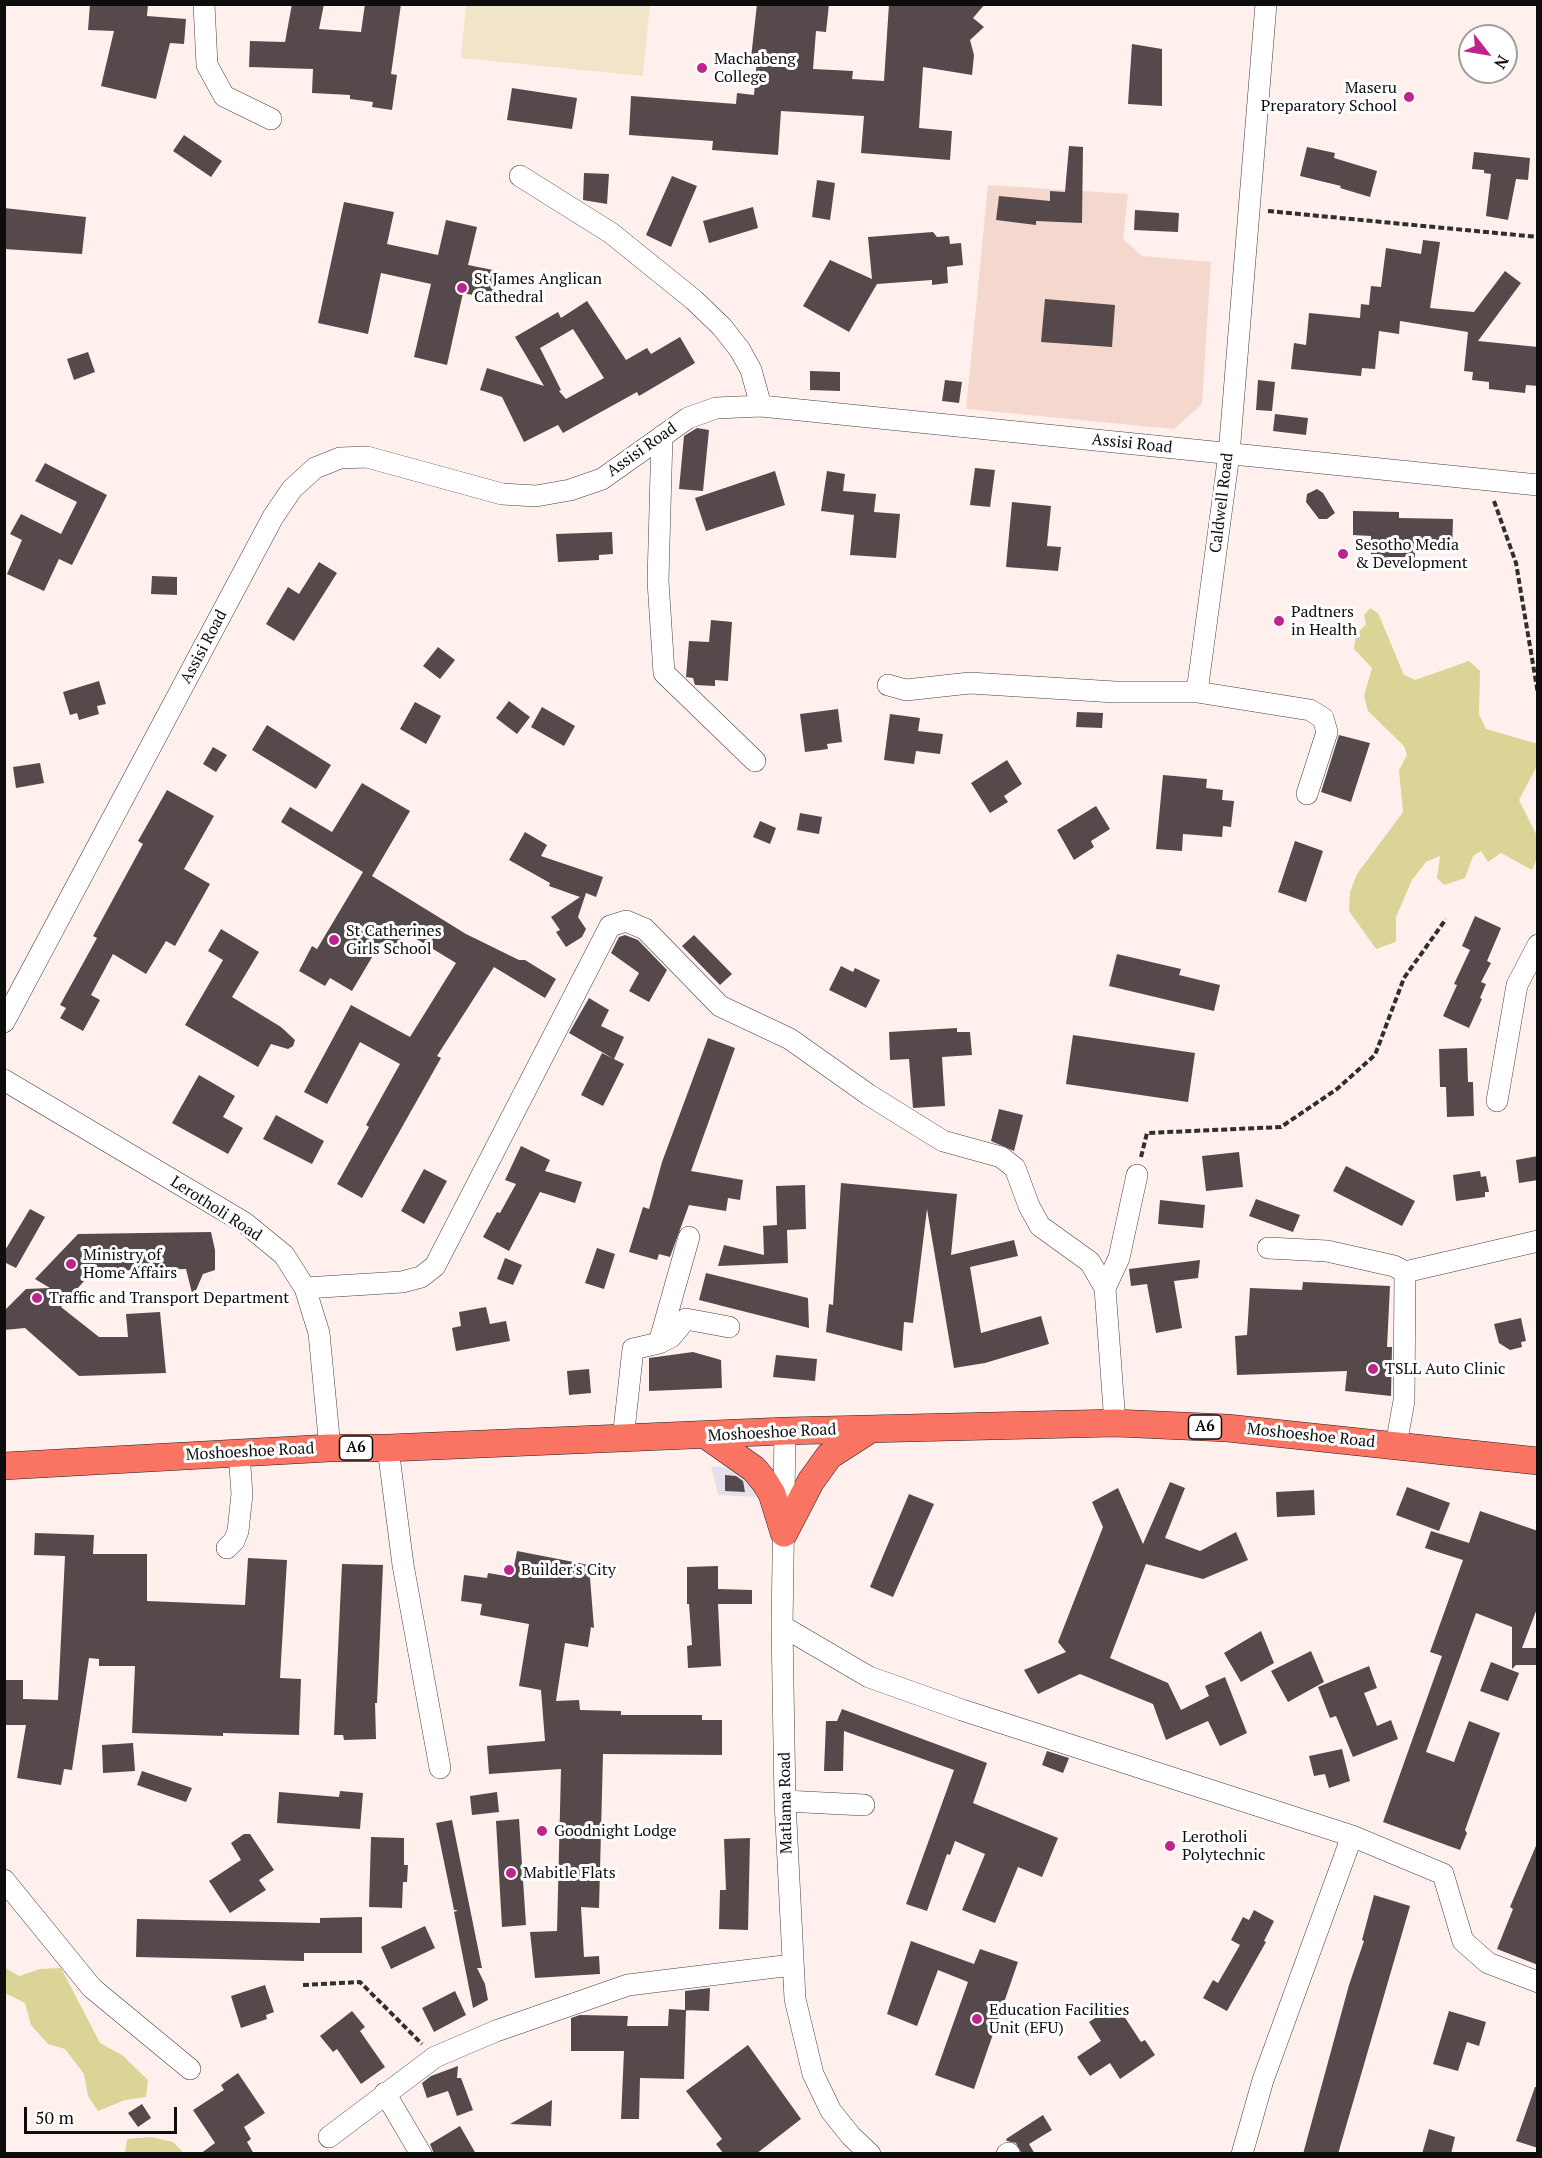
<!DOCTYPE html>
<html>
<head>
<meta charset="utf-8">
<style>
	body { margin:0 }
	#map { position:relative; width:1542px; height:2158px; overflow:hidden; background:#fff0ed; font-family:"PT Serif",serif }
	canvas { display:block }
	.frame { position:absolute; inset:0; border:6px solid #0d0d0d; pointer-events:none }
	.north { position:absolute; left:1458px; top:24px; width:60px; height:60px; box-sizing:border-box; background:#fff; border:2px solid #9e9e9e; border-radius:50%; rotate:121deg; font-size:16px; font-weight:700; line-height:24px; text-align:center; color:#0d0d0d }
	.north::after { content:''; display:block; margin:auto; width:21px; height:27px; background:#be248e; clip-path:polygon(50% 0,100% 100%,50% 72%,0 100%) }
	.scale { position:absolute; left:24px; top:2107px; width:153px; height:27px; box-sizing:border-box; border:3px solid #0d0d0d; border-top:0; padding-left:8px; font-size:18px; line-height:21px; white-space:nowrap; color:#0d0d0d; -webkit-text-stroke:4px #fff; paint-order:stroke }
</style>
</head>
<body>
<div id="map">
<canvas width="1542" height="2158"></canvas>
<div class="frame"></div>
<div class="north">N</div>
<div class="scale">50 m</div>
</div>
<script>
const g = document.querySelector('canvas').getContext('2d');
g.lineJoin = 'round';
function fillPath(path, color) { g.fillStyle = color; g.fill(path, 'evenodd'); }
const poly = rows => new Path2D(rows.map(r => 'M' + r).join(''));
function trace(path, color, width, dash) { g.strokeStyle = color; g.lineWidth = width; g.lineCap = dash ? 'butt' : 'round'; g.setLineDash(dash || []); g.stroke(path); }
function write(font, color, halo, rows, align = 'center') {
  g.font = font + ' "PT Serif",serif'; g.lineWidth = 6; g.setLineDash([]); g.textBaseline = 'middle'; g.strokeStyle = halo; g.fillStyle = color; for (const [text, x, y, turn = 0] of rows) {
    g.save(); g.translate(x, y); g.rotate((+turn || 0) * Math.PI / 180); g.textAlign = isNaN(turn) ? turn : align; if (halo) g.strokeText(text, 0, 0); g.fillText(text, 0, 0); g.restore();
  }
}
fillPath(poly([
	[711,1466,747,1470,754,1476,755,1497,718,1495]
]), '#e4e1ec');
fillPath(poly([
	[988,185,1128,194,1123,239,1142,256,1211,262,1202,404,1174,429,966,409]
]), '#f5d8cd');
fillPath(poly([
	[1370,608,1378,613,1404,675,1415,680,1469,661,1480,671,1479,714,1486,729,1538,744,1537,766,1519,800,1537,836,1537,858,1532,870,1501,853,1488,862,1481,851,1473,856,1465,878,1444,885,1437,878,1440,856,1426,862,1412,880,1396,917,1396,942,1376,949,1349,911,1350,892,1357,874,1403,812,1399,770,1407,755,1404,746,1368,711,1364,696,1372,668,1354,649,1356,635,1366,624,1364,615],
	[4,1967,19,1976,40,1969,61,1968,100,2043,122,2055,148,2080,146,2097,125,2100,98,2111,88,2096,84,2074,65,2049,48,2044,31,2025,25,2003,5,1993],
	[151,2137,173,2142,184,2153,125,2153,127,2139]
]), '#dad496');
fillPath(poly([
	[466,5,650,5,643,76,461,58]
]), '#f0e5c9');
fillPath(poly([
	[90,4,148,4,147,16,186,19,184,44,170,43,156,99,101,86,114,31,88,30],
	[292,4,324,4,319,29,361,32,365,4,401,4,391,74,397,75,392,110,372,107,373,102,350,99,350,95,312,93,313,69,249,67,250,41,285,42],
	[757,4,829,4,826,32,816,31,813,69,853,71,852,79,884,81,889,4,985,4,973,18,984,27,970,40,974,55,972,75,923,67,919,128,952,131,950,160,861,153,864,116,781,111,778,155,712,150,713,141,629,135,631,96,736,104,737,93,754,95,757,59,751,58],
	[1132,44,1162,49,1162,106,1128,104],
	[512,88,577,98,572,129,507,120],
	[184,135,222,161,211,177,173,151],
	[1069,146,1083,147,1082,223,1036,221,1036,225,996,220,999,196,1050,201,1050,191,1065,192],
	[1307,147,1335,153,1334,158,1377,171,1370,197,1340,188,1341,186,1300,176],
	[1474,152,1530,158,1528,180,1516,179,1508,220,1486,216,1491,174,1484,173,1484,170,1472,169],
	[584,173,609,174,607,204,583,200],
	[672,176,697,186,671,247,646,235],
	[817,180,835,183,830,220,812,217],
	[344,202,394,212,387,244,438,255,446,220,477,227,468,265,498,271,492,299,463,293,447,365,414,357,431,284,381,273,368,334,318,323],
	[753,207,758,228,709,243,703,221],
	[4,208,86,217,82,254,4,249],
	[1135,210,1179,213,1178,232,1134,230],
	[933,232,937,237,949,236,950,244,961,243,963,265,947,267,948,283,932,285,932,280,877,284,849,332,803,306,830,260,872,279,868,237],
	[1423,240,1440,242,1430,308,1474,312,1505,271,1521,283,1478,341,1538,347,1538,386,1526,385,1525,393,1489,389,1489,382,1472,380,1473,372,1464,371,1468,332,1400,321,1399,334,1379,331,1375,369,1362,368,1361,376,1291,369,1294,343,1306,345,1309,313,1360,318,1361,304,1369,305,1371,286,1381,287,1386,248,1421,254],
	[1045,299,1115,305,1112,347,1041,342],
	[587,301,626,360,647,348,651,354,680,337,695,363,639,396,637,392,563,433,558,425,524,442,502,397,480,390,487,368,544,386,515,337,558,312,561,318],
	[573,329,604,378,566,399,559,391,561,390,540,348],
	[88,352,95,372,74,380,67,359],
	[810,371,840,372,840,391,810,390],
	[945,380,962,382,959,403,942,401],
	[1258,380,1275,382,1272,411,1256,410],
	[1275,414,1308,418,1306,435,1273,431],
	[697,428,709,430,703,491,679,489,684,436],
	[45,463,107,495,72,565,59,559,44,591,7,574,22,540,10,534,21,514,61,534,77,502,35,481],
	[975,468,995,470,990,507,970,505],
	[775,471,785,505,706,531,695,498],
	[827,471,845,474,843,491,876,494,874,512,900,514,896,558,850,555,854,515,821,511],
	[1317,489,1323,493,1335,513,1327,519,1319,519,1306,502,1307,494],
	[1012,502,1051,506,1047,546,1061,547,1058,571,1006,567],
	[1353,511,1399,512,1399,518,1453,519,1452,552,1415,551,1415,566,1381,565,1382,555,1371,555,1371,536,1353,535],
	[612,532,613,554,599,555,599,560,558,562,556,534],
	[319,562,337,573,294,641,266,624,288,587,299,594],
	[152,576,177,577,177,595,151,594],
	[711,620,732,622,728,681,715,680,715,686,695,685,693,678,686,677,689,641,709,642],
	[438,647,455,660,440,679,423,666],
	[99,681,106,704,97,706,99,714,79,720,77,713,70,715,63,692],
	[509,701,530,717,517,734,496,718],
	[415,702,441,716,426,744,400,729],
	[542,707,575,726,564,746,531,727],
	[838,709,842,742,827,744,828,749,805,752,800,714],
	[1077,712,1103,713,1102,728,1076,727],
	[890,714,920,718,918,731,943,734,940,754,916,751,914,764,884,760],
	[267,725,331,765,316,789,252,750],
	[1339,735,1370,743,1351,802,1321,792],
	[213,747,227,755,216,772,203,764],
	[1007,760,1022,784,1004,796,1008,802,990,813,971,783],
	[40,763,44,783,16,788,13,767],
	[1163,775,1207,779,1206,788,1223,790,1222,800,1234,801,1231,827,1223,826,1222,837,1183,834,1182,851,1156,849],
	[362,783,410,811,372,876,466,934,519,960,525,960,556,979,545,998,494,967,437,1056,441,1058,362,1198,337,1184,369,1127,366,1125,400,1064,360,1042,327,1104,304,1092,351,1005,410,1037,456,963,405,932,394,950,381,942,352,991,330,978,325,986,299,971,312,946,317,949,363,872,281,822,290,807,332,832],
	[167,790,214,816,184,869,210,884,175,946,166,941,146,974,113,954,91,995,100,1000,83,1031,60,1018,66,1008,60,1005,97,938,93,936,143,844,138,841],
	[1096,806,1110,829,1091,841,1094,847,1074,860,1057,830],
	[800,813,822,817,819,834,797,830],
	[760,821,776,828,770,844,753,837],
	[525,832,547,845,541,856,603,877,596,897,586,893,578,917,586,929,582,937,566,947,556,932,560,930,551,917,580,897,549,886,550,883,509,860],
	[1295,841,1323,851,1306,902,1278,892],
	[1475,916,1501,928,1487,961,1491,963,1481,982,1486,984,1480,998,1482,999,1469,1028,1443,1016,1457,985,1454,984,1470,950,1462,946],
	[221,929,259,952,232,997,281,1027,295,1040,293,1046,288,1049,271,1044,258,1067,185,1025,223,960,208,951],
	[625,935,638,940,667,970,649,1002,629,991,639,973,611,953,619,937],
	[694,935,732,974,720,985,682,946],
	[1117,954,1181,969,1179,975,1220,985,1214,1011,1109,986],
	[841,966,853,972,855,968,880,980,866,1008,829,990],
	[589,998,609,1010,601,1026,624,1037,614,1059,569,1033],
	[957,1028,957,1032,970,1032,972,1055,942,1057,945,1106,913,1108,909,1059,890,1060,889,1032],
	[1073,1035,1195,1053,1188,1102,1066,1084],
	[708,1038,735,1048,691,1171,743,1180,740,1200,728,1198,726,1211,689,1205,670,1257,659,1254,657,1260,629,1252,643,1207,649,1209,662,1162],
	[1467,1048,1468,1082,1473,1082,1474,1116,1447,1117,1446,1087,1440,1087,1439,1049],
	[602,1053,624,1064,603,1106,581,1095],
	[199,1075,235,1096,223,1117,243,1128,228,1154,172,1123],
	[999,1109,1023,1115,1014,1151,991,1141],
	[276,1115,324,1141,312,1164,263,1139],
	[521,1146,550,1160,545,1171,582,1182,575,1203,540,1192,509,1251,483,1237,497,1212,500,1213,516,1184,505,1180],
	[1239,1152,1243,1187,1206,1191,1202,1156],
	[1538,1156,1538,1180,1519,1183,1516,1160],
	[1346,1166,1415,1201,1402,1226,1333,1191],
	[424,1169,447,1181,424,1224,401,1211],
	[1480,1171,1481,1177,1486,1176,1489,1192,1485,1192,1485,1197,1456,1201,1453,1175],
	[841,1183,957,1194,951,1255,1014,1240,1018,1256,970,1267,981,1333,1041,1316,1049,1344,985,1363,954,1368,927,1209,913,1323,904,1322,902,1351,826,1332,829,1304,833,1305],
	[805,1185,806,1229,787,1230,788,1263,718,1266,724,1245,764,1255,763,1226,777,1225,776,1186],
	[1256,1199,1300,1215,1293,1232,1249,1216],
	[1160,1200,1205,1205,1203,1228,1158,1224],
	[30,1209,45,1217,16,1268,4,1262,4,1252],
	[211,1232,215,1250,215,1270,203,1274,193,1297,186,1269,93,1271,61,1307,99,1337,128,1337,126,1314,160,1312,166,1373,79,1376,25,1328,4,1330,4,1311,26,1289,50,1288,35,1279,78,1234],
	[597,1248,615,1254,604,1289,585,1283],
	[505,1258,522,1265,513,1285,497,1279],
	[1200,1260,1198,1278,1174,1281,1182,1328,1156,1333,1147,1284,1131,1286,1129,1269],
	[706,1273,808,1298,809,1328,699,1300],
	[1303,1282,1390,1286,1387,1347,1392,1347,1391,1396,1345,1391,1347,1371,1237,1375,1235,1336,1247,1335,1250,1288,1302,1290],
	[486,1307,490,1324,506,1321,510,1341,456,1351,452,1328,461,1326,459,1312],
	[1521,1318,1526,1341,1521,1342,1522,1347,1510,1350,1499,1343,1494,1324],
	[693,1352,721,1360,722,1388,649,1391,649,1358],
	[776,1355,817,1359,815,1381,773,1377],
	[589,1369,591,1393,569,1395,567,1371],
	[725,1475,736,1476,743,1481,745,1492,725,1491],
	[1170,1482,1185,1488,1165,1538,1200,1551,1236,1532,1248,1560,1203,1579,1146,1564,1110,1658,1168,1683,1181,1710,1209,1696,1205,1686,1225,1677,1247,1733,1220,1746,1208,1721,1166,1740,1153,1704,1080,1674,1038,1694,1024,1670,1066,1652,1058,1642,1103,1527,1092,1502,1118,1488,1143,1544],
	[1407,1487,1450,1503,1439,1531,1396,1515],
	[1314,1490,1315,1515,1277,1517,1276,1492],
	[909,1494,934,1504,893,1597,870,1587],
	[1480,1511,1538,1531,1538,1606,1522,1648,1538,1648,1538,1665,1516,1665,1512,1669,1512,1627,1476,1613,1426,1752,1454,1762,1469,1721,1500,1733,1465,1830,1467,1833,1460,1850,1383,1822,1442,1656,1430,1652,1463,1560,1425,1548,1431,1531,1469,1543],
	[35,1533,94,1535,93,1554,147,1554,147,1601,245,1605,248,1558,287,1560,280,1678,301,1679,299,1735,223,1733,223,1736,132,1733,135,1666,99,1666,99,1659,89,1658,72,1770,64,1769,61,1785,17,1778,26,1725,4,1725,4,1680,23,1680,23,1699,58,1700,65,1556,34,1555],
	[517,1551,589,1565,594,1628,591,1627,588,1647,565,1643,556,1701,579,1700,580,1710,621,1711,621,1715,702,1715,702,1720,722,1720,722,1755,603,1754,599,1908,581,1907,584,1957,599,1956,600,1974,535,1978,530,1932,557,1931,561,1769,489,1774,487,1746,545,1741,541,1690,519,1686,529,1624,480,1615,482,1604,461,1601,464,1575,487,1578,488,1573,512,1577],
	[342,1564,383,1565,377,1703,375,1703,376,1739,344,1740,343,1735,334,1735],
	[718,1566,718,1589,752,1590,752,1604,718,1604,721,1666,688,1668,687,1646,692,1645,689,1604,687,1604,687,1567],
	[1261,1631,1274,1663,1241,1682,1224,1653],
	[1311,1651,1324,1682,1288,1702,1271,1671],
	[1491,1662,1519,1673,1508,1701,1480,1691],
	[1369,1666,1377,1688,1364,1693,1377,1726,1391,1720,1398,1739,1353,1757,1336,1716,1330,1718,1318,1687],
	[842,1709,987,1763,973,1803,1058,1838,1042,1877,1018,1867,995,1923,962,1910,985,1854,955,1841,950,1855,947,1854,927,1911,906,1904,954,1770,844,1731,843,1771,824,1771,826,1721,837,1721],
	[133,1743,135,1771,103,1773,102,1745],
	[1342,1749,1350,1781,1329,1788,1325,1774,1314,1776,1309,1756],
	[1047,1751,1069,1758,1063,1773,1042,1765],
	[142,1771,192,1788,186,1802,137,1785],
	[340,1791,363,1793,360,1829,277,1823,279,1792,339,1797],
	[497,1792,499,1812,472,1815,470,1796],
	[519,1819,526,1925,502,1927,496,1821],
	[452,1820,482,1968,477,1968,485,1984,488,2000,473,2008,454,1912,458,1910,454,1910,436,1823],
	[244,1834,250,1834,274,1870,259,1880,266,1890,230,1913,209,1881,241,1860,231,1843],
	[371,1837,404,1838,404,1865,408,1865,407,1882,403,1882,402,1908,369,1907],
	[750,1838,748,1930,719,1929,720,1890,726,1890,724,1839],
	[1538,1841,1538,1965,1497,1949,1513,1909,1510,1907],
	[1374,1895,1410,1906,1338,2154,1303,2154,1349,1985,1364,1941,1362,1940],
	[1254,1910,1274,1921,1264,1941,1266,1942,1227,2011,1203,1998,1213,1980,1218,1983,1240,1945,1231,1940,1243,1917,1249,1920],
	[362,1917,362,1953,304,1953,304,1961,136,1957,137,1919,320,1923,320,1918],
	[425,1926,435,1948,391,1969,381,1947],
	[911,1941,974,1964,980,1949,1018,1962,974,2089,935,2075,968,1982,938,1970,917,2026,887,2014],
	[265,1985,274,2012,266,2015,267,2019,241,2028,231,1996],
	[710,1988,709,2011,685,2010,685,1991],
	[455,1991,466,2015,434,2032,422,2008],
	[1116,2004,1141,2042,1145,2040,1155,2055,1120,2079,1110,2063,1090,2076,1077,2057,1101,2041,1089,2022],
	[669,2009,686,2010,684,2079,640,2078,639,2119,621,2119,624,2051,571,2051,571,2018,580,2015,628,2016,627,2026,668,2026],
	[352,2011,365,2027,360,2031,385,2067,361,2084,337,2049,333,2052,320,2036],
	[1449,2011,1486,2022,1479,2046,1467,2042,1458,2071,1433,2064],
	[748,2045,801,2119,756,2154,724,2154,716,2144,722,2139,686,2091],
	[458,2066,457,2078,461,2078,473,2110,457,2116,448,2091,427,2098,422,2083,431,2076],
	[238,2073,265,2113,244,2127,251,2139,247,2142,254,2154,200,2154,215,2143,193,2110,224,2090,221,2085],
	[1535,2087,1538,2087,1538,2148,1516,2141],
	[552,2100,551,2126,510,2124],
	[142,2104,151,2118,138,2127,128,2113],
	[1043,2115,1052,2130,1029,2144,1035,2154,1022,2154,1016,2143,1007,2141,1006,2139],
	[460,2126,476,2154,434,2154,430,2144],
	[1429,2129,1455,2137,1451,2154,1422,2154]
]), '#56494c');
const minor = poly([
	[204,4,207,65,224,96,271,119],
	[520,176,611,233,694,300,722,327,740,350,751,370,761,406],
	[662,436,658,581,664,673,755,761],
	[888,685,906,690,970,683,1115,692,1197,692,1310,710,1323,718,1327,732,1307,794],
	[1197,692,1229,454,1266,4],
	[4,1022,273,517,292,489,315,468,340,458,367,457,502,494,536,496,570,490,602,479,688,418,716,408,761,406,1538,485],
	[4,1080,245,1223,284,1255,305,1288,319,1333,330,1448],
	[1497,1101,1517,985,1538,945],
	[1268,1248,1327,1251,1394,1266,1405,1272,1538,1241],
	[305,1288,402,1282,421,1277,435,1266,610,926,626,921,645,929,720,1006,790,1039,869,1095,943,1141,1001,1157,1015,1168,1029,1206,1040,1226,1090,1262,1105,1288,1115,1423],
	[1105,1288,1119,1258,1137,1175],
	[659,1343,671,1337,686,1319,729,1327],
	[785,1431,782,1626,785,1801,795,1999,813,2074,831,2111,851,2136,870,2154],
	[623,1439,633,1349,659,1343,689,1237],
	[1396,1445,1404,1401,1405,1272],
	[388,1448,403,1565,440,1768],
	[227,1548,234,1541,238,1531,242,1494,239,1453],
	[782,1626,869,1677,962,1710,1352,1836,1443,1874,1463,1941,1488,1963,1538,1982],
	[785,1801,864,1805],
	[4,1880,92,1988,190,2069],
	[385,2093,421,2154],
	[329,2137,435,2057,496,2031,628,1985,792,1965],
	[1007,2154,1009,2153],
	[1242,2154,1263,2080,1352,1836]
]);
const major = poly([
	[707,1436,754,1469,764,1481,772,1494,784,1533],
	[4,1466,330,1448,388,1448,785,1431,1115,1423,1227,1428,1538,1461],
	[784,1533,811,1481,829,1456,871,1429]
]);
trace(minor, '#404040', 22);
trace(major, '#1e1e1e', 28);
trace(poly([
	[1268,211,1538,237],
	[1494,501,1516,563,1538,694],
	[1141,1157,1147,1133,1281,1127,1337,1089,1375,1055,1404,978,1446,919],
	[303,1985,360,1982,422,2044]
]), '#2f2f2f', 4, [6, 3]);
trace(minor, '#fff', 21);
trace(major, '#f97463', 27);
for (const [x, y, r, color] of [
	[702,68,6,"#be248e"],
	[1409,97,6,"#be248e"],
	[462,288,6,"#be248e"],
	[1343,554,6,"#be248e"],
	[1279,621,6,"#be248e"],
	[334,940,6,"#be248e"],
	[71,1264,6,"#be248e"],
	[37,1298,6,"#be248e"],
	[1373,1369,6,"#be248e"],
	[509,1570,6,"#be248e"],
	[542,1831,6,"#be248e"],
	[1170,1846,6,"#be248e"],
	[511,1873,6,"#be248e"],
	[977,2019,6,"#be248e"]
]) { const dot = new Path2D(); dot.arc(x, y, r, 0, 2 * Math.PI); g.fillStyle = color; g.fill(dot); trace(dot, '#fff', 2); }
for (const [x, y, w] of [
	[1205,1427,33],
	[356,1448,33]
]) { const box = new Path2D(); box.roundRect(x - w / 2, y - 12, w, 24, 4.5); g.fillStyle = '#fff'; g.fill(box); trace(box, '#0d0d0d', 1.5); }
write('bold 15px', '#0d0d0d', null, [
	["A6",1205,1427],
	["A6",356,1448]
]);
write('16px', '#0d0d0d', '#fff', [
	["Machabeng",714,59],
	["College",714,77],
	["Maseru",1397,88,"right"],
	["Preparatory School",1397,106,"right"],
	["St James Anglican",474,279],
	["Cathedral",474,297],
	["Sesotho Media",1355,545],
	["& Development",1355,563],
	["Padtners",1291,612],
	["in Health",1291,630],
	["St Catherines",346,931],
	["Girls School",346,949],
	["Ministry of",83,1255],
	["Home Affairs",83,1273],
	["Traffic and Transport Department",49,1298],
	["TSLL Auto Clinic",1385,1369],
	["Builder's City",521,1570],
	["Goodnight Lodge",554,1831],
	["Lerotholi",1182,1837],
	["Polytechnic",1182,1855],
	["Mabitle Flats",523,1873],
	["Education Facilities",989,2010],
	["Unit (EFU)",989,2028]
], 'left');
write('16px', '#0d0d0d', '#fff', [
	["Assisi Road",1132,444,6],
	["Assisi Road",642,450,-35],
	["Caldwell Road",1222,503,-83],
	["Assisi Road",204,647,-62],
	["Lerotholi Road",216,1209,33],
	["Moshoeshoe Road",772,1433,-3],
	["Moshoeshoe Road",1311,1436,6],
	["Moshoeshoe Road",250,1452,-3],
	["Matlama Road",786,1803,-91]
]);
</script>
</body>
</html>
